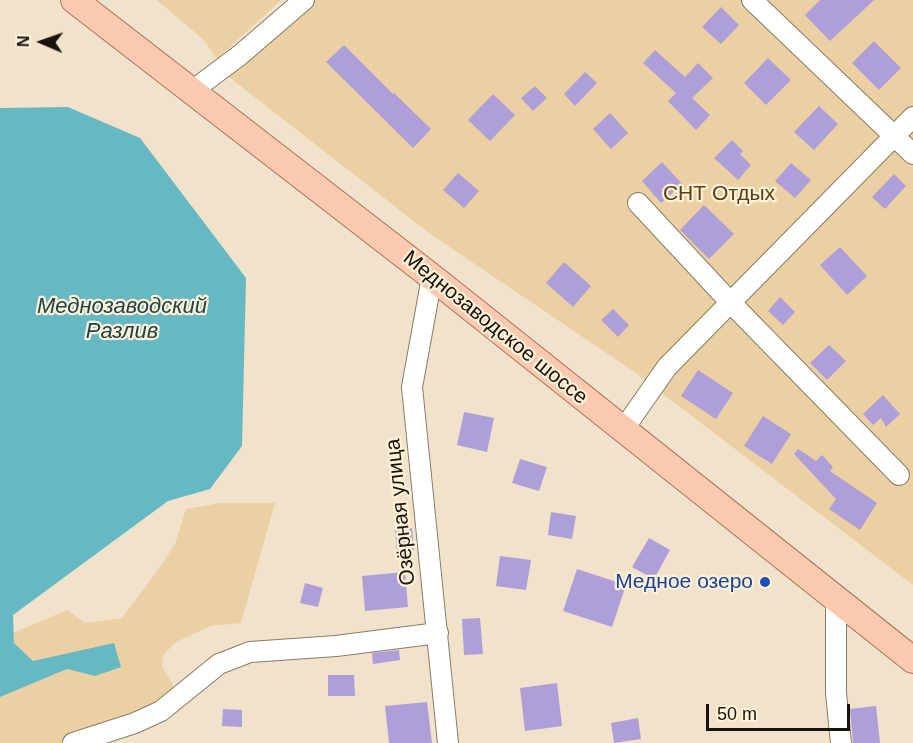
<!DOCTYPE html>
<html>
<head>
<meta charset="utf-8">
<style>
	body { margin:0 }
	#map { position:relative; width:913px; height:743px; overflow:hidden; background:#f1e3cb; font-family:Helvetica,sans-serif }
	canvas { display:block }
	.north { position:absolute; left:12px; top:12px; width:60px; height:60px; -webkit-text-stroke:4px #fff1d8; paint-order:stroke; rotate:272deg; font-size:16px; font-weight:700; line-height:24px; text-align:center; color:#18130b }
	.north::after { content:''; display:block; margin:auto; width:21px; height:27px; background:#18130b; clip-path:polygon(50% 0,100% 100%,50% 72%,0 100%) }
	.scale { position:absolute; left:706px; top:704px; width:144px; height:27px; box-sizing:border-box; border:3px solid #18130b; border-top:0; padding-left:8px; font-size:18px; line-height:21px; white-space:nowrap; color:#18130b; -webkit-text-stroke:4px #fff1d8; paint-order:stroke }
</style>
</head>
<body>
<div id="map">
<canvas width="913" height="743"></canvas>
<div class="north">N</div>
<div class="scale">50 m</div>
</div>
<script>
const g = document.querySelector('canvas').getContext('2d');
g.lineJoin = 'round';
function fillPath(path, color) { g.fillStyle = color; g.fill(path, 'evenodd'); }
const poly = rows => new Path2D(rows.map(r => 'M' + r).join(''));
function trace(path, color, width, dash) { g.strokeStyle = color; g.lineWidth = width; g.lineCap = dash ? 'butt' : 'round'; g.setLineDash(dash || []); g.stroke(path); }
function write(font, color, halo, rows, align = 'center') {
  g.font = font + ' Helvetica,sans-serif'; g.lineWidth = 4.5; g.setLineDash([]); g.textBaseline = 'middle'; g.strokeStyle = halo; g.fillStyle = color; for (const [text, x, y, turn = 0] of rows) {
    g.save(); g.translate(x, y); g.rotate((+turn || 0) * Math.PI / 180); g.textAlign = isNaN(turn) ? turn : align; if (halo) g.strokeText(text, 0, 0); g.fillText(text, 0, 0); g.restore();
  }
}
fillPath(poly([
	[157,0,281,0,217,59,204,40],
	[302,0,913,0,913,585,633,371,429,233,220,70],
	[220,503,275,503,241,623,211,626,176,642,163,655,162,666,174,687,177,697,73,743,0,743,0,697,67,669,95,676,114,643,33,662,14,643,13,633,67,610,85,623,122,618,158,570,175,544,186,509]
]), '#ead0a2');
fillPath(poly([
	[68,107,140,138,246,278,242,446,210,489,168,501,13,615,14,643,33,661,114,643,121,667,95,676,67,669,0,697,0,108]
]), '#66b9c2');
fillPath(poly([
	[820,0,874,0,830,41,805,15],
	[721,7,739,25,721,44,702,27],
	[874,41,901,68,879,90,852,63],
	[344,45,393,94,394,93,431,129,413,148,326,62],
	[655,50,685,77,698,63,713,78,692,98,710,115,696,130,668,101,676,93,643,63],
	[768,58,791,80,766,105,744,83],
	[585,72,597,83,575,106,564,94],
	[535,86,547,98,533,111,521,98],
	[493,94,515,115,490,141,468,120],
	[819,106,838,124,814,150,794,132],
	[610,113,628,133,611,149,593,129],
	[732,140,743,151,740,154,751,165,738,180,714,158],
	[662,162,682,184,661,203,642,181],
	[791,163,811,180,795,198,775,181],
	[458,173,479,191,464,208,443,190],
	[894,174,906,186,885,209,872,197],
	[704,205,734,234,709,259,680,230],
	[840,247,867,276,847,295,820,265],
	[564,262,591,286,573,307,546,283],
	[780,297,795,312,783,325,768,311],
	[613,309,629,325,618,337,601,320],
	[829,345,846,361,827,380,810,363],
	[698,370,733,393,716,419,681,396],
	[883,395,900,414,886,427,881,418,873,425,863,414],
	[464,412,494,418,487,452,457,445],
	[763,416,791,434,772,464,744,446],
	[798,449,816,461,822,455,833,467,830,471,877,503,860,530,829,509,836,499,794,454],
	[520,459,547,467,539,491,512,483],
	[551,512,576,516,572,539,548,535],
	[412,528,414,550,397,552,395,529],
	[649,538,670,550,654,579,632,567],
	[500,556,531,560,526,590,496,586],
	[577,569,626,585,612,627,563,611],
	[405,572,408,607,365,611,362,576],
	[305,583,323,588,318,607,300,603],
	[480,618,483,654,464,655,462,619],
	[399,650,400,660,373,664,372,653],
	[328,675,354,675,355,696,328,696],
	[557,683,562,726,525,731,520,688],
	[427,702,432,743,389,743,385,706],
	[876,706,880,743,853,743,850,709],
	[223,709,242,710,242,727,222,726],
	[638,718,641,739,614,743,611,723]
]), '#ae9fd8');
const minor = poly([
	[752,0,913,154],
	[192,91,240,55,304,0],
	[638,203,730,302,899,475],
	[432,277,412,387,448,743],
	[623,430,667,367,913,117],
	[836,599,836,693,841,743],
	[73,743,135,723,161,711,219,664,250,652,336,646,438,633]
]);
const major = poly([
	[74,0,432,277,913,660]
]);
trace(minor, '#897c66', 22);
trace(major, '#aa7254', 28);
trace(minor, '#fff', 20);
trace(major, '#fbc9b0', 26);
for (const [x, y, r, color] of [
	[765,582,6,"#1a4fb4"]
]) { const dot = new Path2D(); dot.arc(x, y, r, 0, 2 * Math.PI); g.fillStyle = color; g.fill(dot); trace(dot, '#fff1d8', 2); }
write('21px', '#574114', '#fff1d8', [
	["СНТ Отдых",719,194]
]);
write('21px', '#18130b', '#fff1d8', [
	["Меднозаводское шоссе",495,328,39],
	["Озёрная улица",401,512,-96]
]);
write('21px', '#164399', '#fff1d8', [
	["Медное озеро",753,582]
], 'right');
write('italic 22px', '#1c4348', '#fff1d8', [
	["Меднозаводский",122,307],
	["Разлив",122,332]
]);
</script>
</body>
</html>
